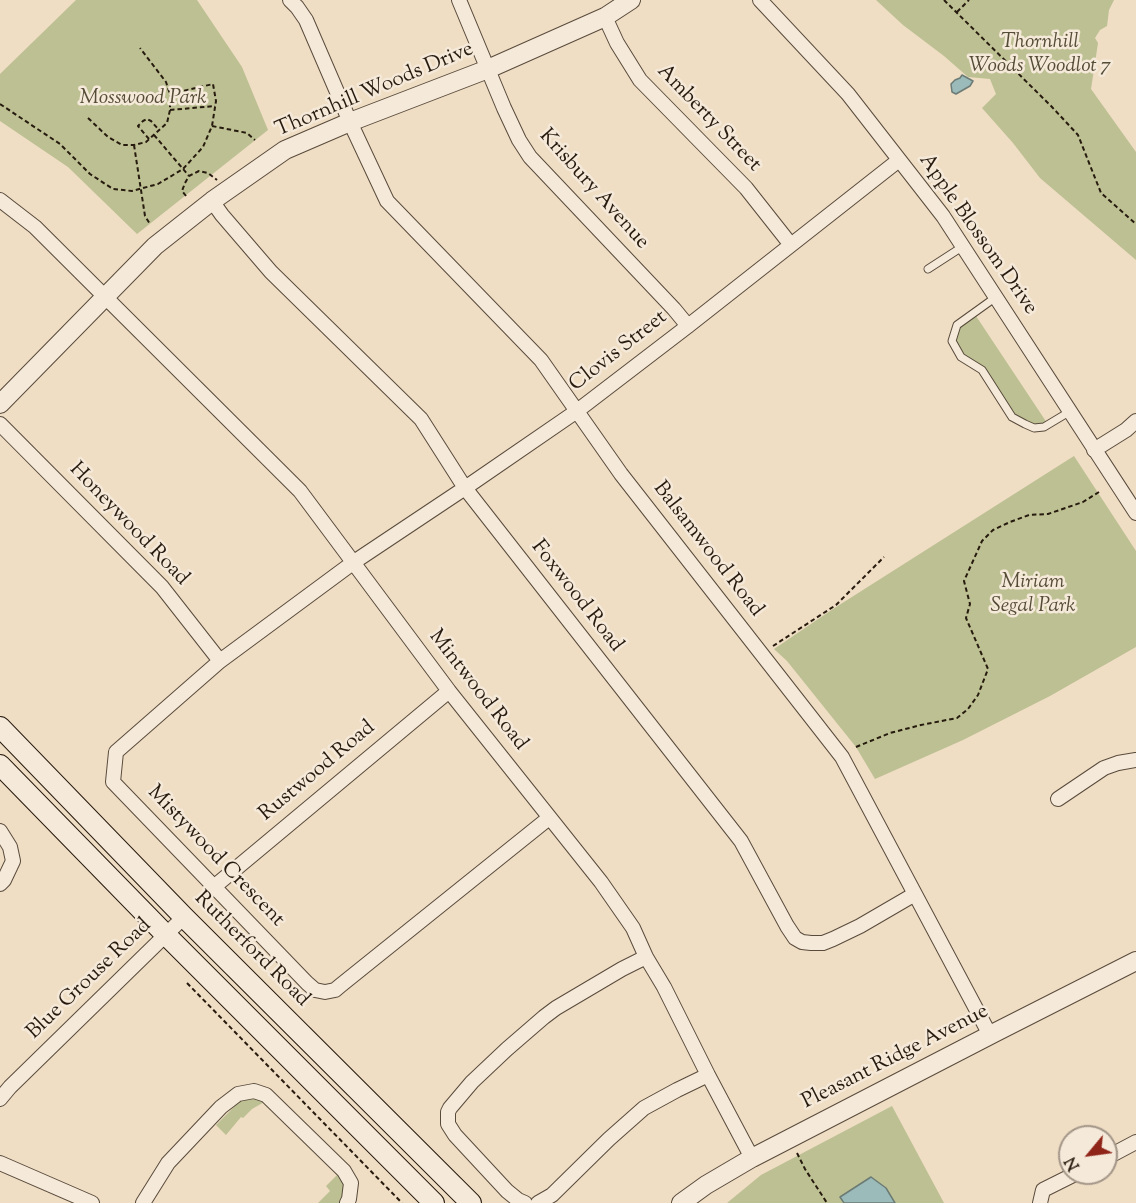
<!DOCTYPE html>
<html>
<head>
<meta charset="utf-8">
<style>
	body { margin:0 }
	#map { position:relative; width:1136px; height:1203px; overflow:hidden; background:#efddc4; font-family:"Sorts Mill Goudy",serif }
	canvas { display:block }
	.north { position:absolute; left:1058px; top:1125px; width:60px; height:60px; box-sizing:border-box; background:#f5e9d9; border:2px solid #a39688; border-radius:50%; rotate:241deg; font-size:16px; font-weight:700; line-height:24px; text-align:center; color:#271a0e }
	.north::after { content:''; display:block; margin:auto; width:21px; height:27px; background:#8f2418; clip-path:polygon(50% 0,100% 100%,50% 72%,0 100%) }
</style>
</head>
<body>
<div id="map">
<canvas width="1136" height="1203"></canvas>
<div class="north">N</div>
</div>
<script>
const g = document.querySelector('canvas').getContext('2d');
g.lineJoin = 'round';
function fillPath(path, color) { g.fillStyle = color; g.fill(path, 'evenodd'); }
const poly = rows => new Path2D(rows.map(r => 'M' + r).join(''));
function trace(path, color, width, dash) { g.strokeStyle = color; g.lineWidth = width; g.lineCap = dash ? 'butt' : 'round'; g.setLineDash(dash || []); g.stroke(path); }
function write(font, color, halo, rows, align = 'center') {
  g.font = font + ' "Sorts Mill Goudy",serif'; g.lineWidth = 5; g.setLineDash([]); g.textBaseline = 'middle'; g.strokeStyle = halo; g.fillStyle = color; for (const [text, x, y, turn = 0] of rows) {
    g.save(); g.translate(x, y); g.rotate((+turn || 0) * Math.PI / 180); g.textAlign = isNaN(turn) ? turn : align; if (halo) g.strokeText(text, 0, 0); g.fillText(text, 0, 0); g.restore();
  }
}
fillPath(poly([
	[76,0,197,0,242,67,268,130,137,234,68,167,0,121,0,74],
	[876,0,1114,0,1109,10,1107,26,1100,30,1095,38,1098,43,1091,89,1136,152,1136,260,1040,178,1013,143,982,108,996,94,990,79,968,77,944,56,903,25],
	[976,316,1047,423,1043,425,1034,426,1013,415,983,368,962,356,955,341,959,326],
	[1074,456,1136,551,1136,647,1050,696,963,740,875,779,856,747,787,661,774,649,833,609],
	[252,1096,266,1101,252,1109,243,1118,241,1117,226,1135,216,1125,241,1100],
	[892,1106,944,1203,727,1203,761,1175],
	[338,1174,344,1184,343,1198,339,1203,318,1203,330,1191,326,1186]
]), '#bcc092');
const water = poly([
	[962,75,973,81,970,86,956,94,952,92,951,84,955,80,960,78,962,75],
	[871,1177,886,1188,895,1203,844,1203,840,1197,871,1177]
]);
fillPath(water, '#9abbb9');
trace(water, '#6c7b75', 1.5);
const service = poly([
	[928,269,962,247],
	[996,297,957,325,952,341,961,357,982,370,1012,417,1025,424,1034,428,1044,427,1069,412]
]);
const minor = poly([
	[290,0,297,7,306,20,350,122,387,201,541,360,621,474,842,757,990,1035],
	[459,0,504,108,519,140,530,157,674,309,688,326],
	[760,0,848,94,943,216,1136,513],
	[605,17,617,43,640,80,746,188,791,245],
	[0,200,35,227,300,491,449,691,601,882,633,928,646,957,664,987,708,1075,752,1158],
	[212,201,222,215,271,272,421,419,465,488,741,841,787,926,795,938,802,942,811,943,823,943,833,939,860,926,915,894],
	[0,424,162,587,220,661],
	[1094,450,1126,430,1136,421],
	[1058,799,1104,768,1118,763,1136,760],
	[549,818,341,985,335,990,325,992,315,990,307,983,113,782,116,752,220,661,354,562,465,488,577,411,688,326,899,160],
	[0,831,10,847,13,861,4,880,0,884],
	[215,886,449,691],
	[0,1099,10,1087,184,917],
	[1106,1158,1136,1142],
	[0,1163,92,1203],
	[143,1203,168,1163,221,1107,238,1094,254,1091,266,1095,344,1171,351,1183,349,1199,347,1203],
	[525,1203,518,1200,507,1191,455,1135,448,1124,448,1112,450,1108,472,1082,507,1049,544,1017,556,1008,622,969,646,957],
	[538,1203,552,1195,609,1139,644,1108,677,1090,708,1075],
	[1040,1203,1043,1190,1077,1173]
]);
const tertiary = poly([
	[0,404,155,246,212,201,285,150,350,122,488,69,605,17,631,0],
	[681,1203,706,1185,752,1158,996,1032,1136,961]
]);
const secondary = poly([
	[0,727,184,917,471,1203],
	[0,765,166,935,434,1203]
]);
trace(service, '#594b3c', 9);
trace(minor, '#594b3c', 16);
trace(tertiary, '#594b3c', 20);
trace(secondary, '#271a0e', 22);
trace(poly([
	[944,0,1052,107,1078,135,1101,193,1136,224],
	[957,12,969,0],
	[0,104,60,144,90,174,113,189,132,191,158,184,183,169,203,147,212,126,216,101,213,84,170,94],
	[170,110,215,106],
	[88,118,108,137,122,145,134,145,146,142,167,123,170,110,170,94,166,82,140,48],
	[212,126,247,133,255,140],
	[154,135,189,176],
	[149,139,138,126,143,121,147,119,151,121,159,130],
	[134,145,145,216,150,224],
	[186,196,182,191,185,183,189,176,199,171,208,173,217,180],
	[773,646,836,605,884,557],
	[856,747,890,733,921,725,957,718,968,709,978,695,988,669,966,618,970,604,964,581,982,541,993,530,1010,522,1029,515,1048,514,1083,502,1099,492],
	[187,983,402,1203],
	[797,1153,805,1169,827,1203]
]), '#271a0e', 2, [4.5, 3]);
trace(service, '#f5e9d9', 7);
trace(minor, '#f5e9d9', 14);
trace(tertiary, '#f5e9d9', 18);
trace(secondary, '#f5e9d9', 20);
write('italic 21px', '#544c36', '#f5e9d9', [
	["Thornhill",1040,43],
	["Woods Woodlot 7",1040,67],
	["Mosswood Park",143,99],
	["Miriam",1033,583],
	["Segal Park",1033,607]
]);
write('21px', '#271a0e', '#f5e9d9', [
	["Thornhill Woods Drive",375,91,-23],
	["Amberty Street",708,119,46],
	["Krisbury Avenue",593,190,48],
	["Apple Blossom Drive",977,235,55],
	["Clovis Street",619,352,-38],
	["Honeywood Road",128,525,46],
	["Balsamwood Road",707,550,52],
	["Foxwood Road",576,597,52],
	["Mintwood Road",477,691,52],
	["Rustwood Road",318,772,-40],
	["Mistywood Crescent",215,857,46],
	["Rutherford Road",251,950,45],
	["Blue Grouse Road",90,980,-44],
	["Pleasant Ridge Avenue",896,1058,-27]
]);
</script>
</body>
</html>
